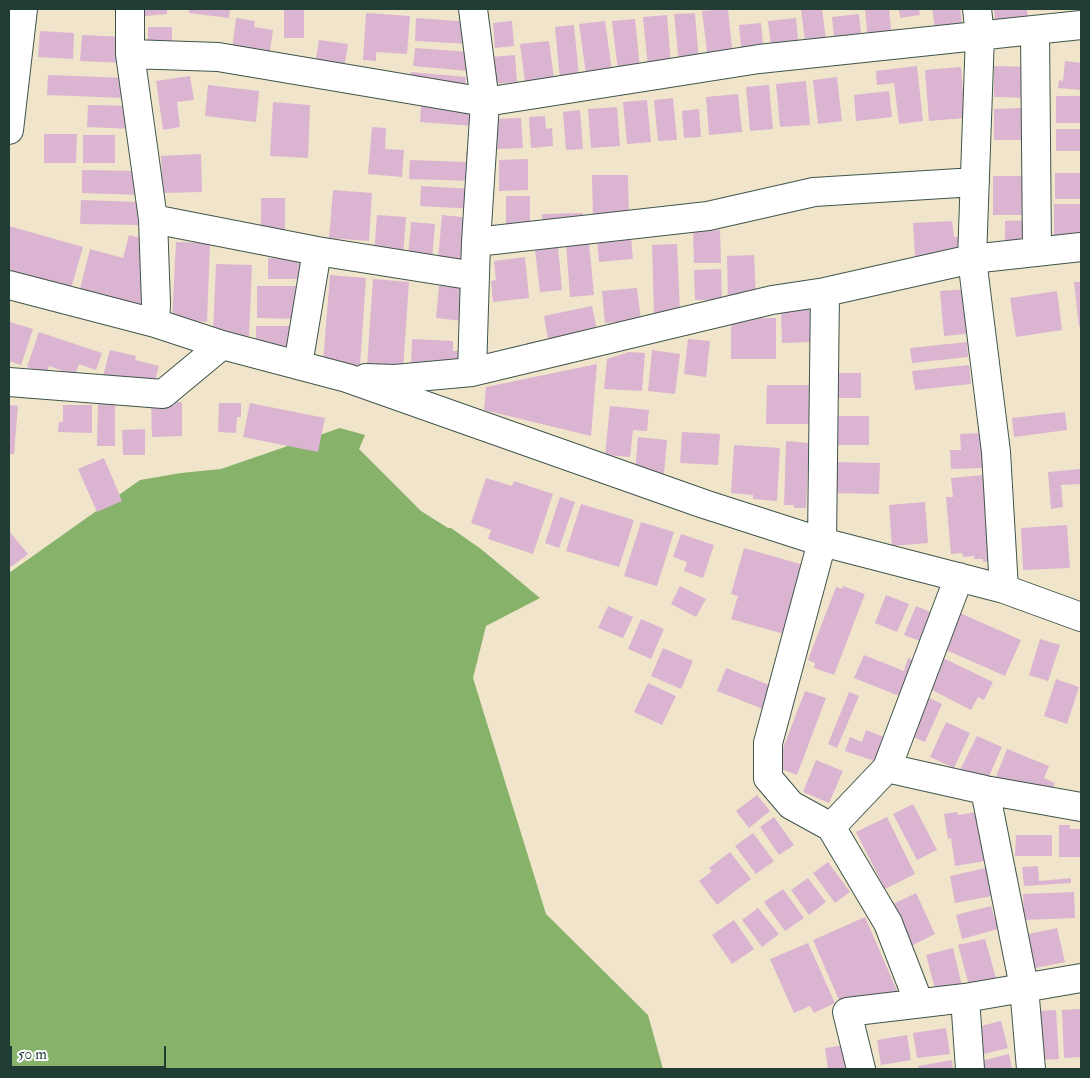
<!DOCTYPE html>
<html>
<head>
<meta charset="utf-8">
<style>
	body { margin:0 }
	#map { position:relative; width:1090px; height:1078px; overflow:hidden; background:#f0e5ca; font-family:"IM FELL Double Pica",serif }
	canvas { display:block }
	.frame { position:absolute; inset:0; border:10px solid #1f3d34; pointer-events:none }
	.scale { position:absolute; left:10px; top:1046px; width:156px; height:22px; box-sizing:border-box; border:2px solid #1f3d34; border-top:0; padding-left:6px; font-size:15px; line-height:18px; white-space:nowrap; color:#1f3d34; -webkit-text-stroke:4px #fff; paint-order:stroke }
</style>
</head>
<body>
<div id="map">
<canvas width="1090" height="1078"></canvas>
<div class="frame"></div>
<div class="scale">50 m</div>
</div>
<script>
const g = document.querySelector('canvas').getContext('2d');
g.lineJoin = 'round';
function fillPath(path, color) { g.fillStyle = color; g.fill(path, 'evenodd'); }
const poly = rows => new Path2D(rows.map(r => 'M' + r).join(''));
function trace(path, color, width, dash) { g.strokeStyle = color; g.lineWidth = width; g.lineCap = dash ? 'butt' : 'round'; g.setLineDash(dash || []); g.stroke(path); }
fillPath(poly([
	[340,428,365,435,359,449,421,511,448,528,451,528,481,549,540,598,486,626,473,678,546,914,648,1015,663,1069,9,1069,9,573,140,480,181,473,221,469]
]), '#86b26a');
fillPath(poly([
	[145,9,167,9,167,14,145,16],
	[189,9,230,9,229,18,189,13],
	[284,9,304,9,304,38,284,38],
	[728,9,733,57,708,60,702,11],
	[801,9,822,9,827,47,806,49],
	[865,9,889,9,892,39,868,42],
	[899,9,919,9,920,15,900,18],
	[932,9,960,9,963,31,936,35],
	[994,9,1027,9,1028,18,995,22],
	[366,13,410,16,407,54,376,52,376,61,363,60],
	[695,13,699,62,679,64,674,14],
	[859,14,862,43,835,46,832,17],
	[667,15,671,65,648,68,643,17],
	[236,18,255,21,254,27,273,30,269,58,231,58],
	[416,18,471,22,470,44,415,41],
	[796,18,799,51,772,54,768,21],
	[635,19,640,68,618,71,612,21],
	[512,21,514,46,495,48,493,23],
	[605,21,612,71,586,74,579,24],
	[761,23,764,54,742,56,739,25],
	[574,25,579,76,560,79,555,27],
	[148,27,172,27,172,54,148,54],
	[40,31,74,33,73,59,38,57],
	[82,35,125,37,124,63,80,61],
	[319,40,348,44,343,76,314,72],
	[549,41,554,78,525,82,520,44],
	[415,48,469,52,468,71,413,66],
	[515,55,517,82,493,84,491,57],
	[1065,61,1081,63,1081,90,1058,88,1059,80,1063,81],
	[917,66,923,121,899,124,894,83,877,85,876,71],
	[994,66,1031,67,1030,98,994,97],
	[961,67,965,118,929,121,925,70],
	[411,72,466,77,465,91,410,86],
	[48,75,126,78,125,98,47,95],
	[190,76,194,100,177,102,180,127,163,130,156,81],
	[837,77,842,121,818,124,813,80],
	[806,81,810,125,780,127,776,84],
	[208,85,259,91,256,122,205,116],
	[769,85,773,129,750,131,746,87],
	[889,91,892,117,856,121,854,95],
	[738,94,742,132,709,135,706,97],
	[1056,96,1081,96,1081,123,1056,123],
	[673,98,677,140,658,141,654,100],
	[647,100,651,142,627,144,623,102],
	[273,102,310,105,308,158,270,156],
	[88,105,136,106,135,129,87,127],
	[421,106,477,111,475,126,420,122],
	[617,107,620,146,591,148,588,109],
	[1021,108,1021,120,1030,120,1030,140,994,140,994,109],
	[699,109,701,137,684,138,682,111],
	[580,110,583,149,566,150,563,112],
	[545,116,546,129,552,128,553,146,531,148,529,117],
	[521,118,523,148,497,149,495,119],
	[372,127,386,128,385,149,404,150,402,177,368,174],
	[1056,129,1081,129,1081,151,1056,151],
	[44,134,77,134,76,163,44,163],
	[83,135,115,135,115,163,83,163],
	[466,151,476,152,475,181,409,179,410,160,466,162],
	[201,154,202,192,163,193,161,156],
	[528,159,528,190,499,191,499,160],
	[82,170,140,171,140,195,82,193],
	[1055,173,1081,173,1081,199,1055,199],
	[592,175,628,175,629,220,593,220],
	[993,176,1034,176,1034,215,993,215],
	[421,186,474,189,473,209,420,206],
	[333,190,372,193,369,241,329,238],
	[506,196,530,196,530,228,506,229],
	[261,198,285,198,285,234,261,234],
	[81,200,139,202,139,225,80,224],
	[1054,204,1081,204,1081,235,1054,235],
	[583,213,583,225,542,225,542,214],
	[377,215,406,217,403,257,374,255],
	[442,215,471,218,467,262,438,259],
	[1034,220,1035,251,1005,251,1005,221],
	[952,221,954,237,969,236,970,253,915,256,913,223],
	[411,222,435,224,432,260,408,258],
	[9,226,83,247,70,292,9,275],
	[720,230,721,263,694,263,693,231],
	[129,235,152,241,141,279,151,281,143,314,78,297,90,249,123,258],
	[631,237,633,259,599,262,597,240],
	[176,242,210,243,207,322,172,320],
	[589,243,594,295,570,297,566,245],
	[677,244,680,312,654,313,652,245],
	[558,247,562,290,540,292,535,250],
	[754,255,756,299,728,300,727,256],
	[525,257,529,298,493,302,491,281,496,280,494,261],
	[268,258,300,259,300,279,268,279],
	[216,264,252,265,249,336,213,334],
	[721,269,722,300,695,300,694,270],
	[330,275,366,278,360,366,323,363],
	[373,279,409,282,403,369,367,366],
	[1074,282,1081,282,1081,326,1079,327],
	[257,286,300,286,299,319,257,318],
	[439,286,467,288,463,321,436,318],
	[637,288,641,320,605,323,602,291],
	[970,289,974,333,944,336,940,291],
	[1057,291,1062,330,1016,337,1010,298],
	[592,306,598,335,528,349,526,343,548,339,544,316],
	[781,310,812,310,812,342,782,343],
	[731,318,776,318,776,359,731,359],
	[10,322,33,329,21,365,9,361,9,326],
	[256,326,297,326,297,352,256,352],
	[39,332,102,353,96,370,79,364,75,375,49,366,47,374,27,367],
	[412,339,453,341,453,351,460,351,460,367,411,365],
	[688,339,710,341,706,377,684,374],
	[967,342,968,357,912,363,910,348],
	[110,350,136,356,135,360,159,366,154,385,103,376],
	[652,350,680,354,675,394,648,391],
	[629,352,645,353,642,391,604,389,607,359],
	[597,364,591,436,484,410,486,387],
	[969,365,971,384,915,390,912,371],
	[833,373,861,373,861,398,833,398],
	[767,385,815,385,815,424,766,424],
	[151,402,182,402,182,436,152,437],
	[219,403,241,403,241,417,237,417,236,433,218,432],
	[250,403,325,418,318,452,243,437],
	[98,404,115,404,115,446,97,446],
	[9,405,18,406,14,454,9,454],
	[63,405,92,405,92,433,58,432,59,422,63,422],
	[610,406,649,410,647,431,633,430,630,457,605,455],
	[1065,412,1067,430,1014,437,1012,418],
	[836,416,869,416,869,445,836,445],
	[145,429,145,455,123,455,122,430],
	[682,432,720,434,718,465,680,463],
	[982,433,983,468,951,469,950,450,961,450,960,434],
	[638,437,667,440,664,474,635,472],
	[786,441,809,443,806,508,794,508,794,505,784,505],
	[734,445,780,448,777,501,753,499,753,495,731,493],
	[104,458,122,501,97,512,78,469],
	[832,462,880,463,879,494,831,493],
	[1081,469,1081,484,1061,485,1063,507,1051,509,1048,472],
	[984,475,992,561,983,562,983,559,974,559,974,556,963,557,962,553,951,554,946,497,953,497,951,478],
	[486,478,512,486,514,481,553,494,533,554,488,539,491,530,471,523],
	[560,497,575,502,559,548,545,543],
	[925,502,928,543,892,546,889,505],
	[581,504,634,520,619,567,566,551],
	[641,522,674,532,657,586,624,576],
	[1067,525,1070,568,1023,570,1021,528],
	[9,531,28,554,11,567,9,564],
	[681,534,714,545,703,578,684,571,687,562,673,557],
	[744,548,804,565,784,634,731,619,738,596,731,594],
	[680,586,706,599,696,617,671,604],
	[843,586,865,594,834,675,814,668,815,663,808,660,836,587,842,589],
	[886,595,909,604,897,632,875,623],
	[608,606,633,617,623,638,598,628],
	[916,606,940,616,928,644,904,635],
	[960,613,1021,640,1005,676,944,649],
	[641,619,664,629,651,659,628,649],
	[1040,639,1060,645,1048,681,1029,675],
	[663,648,693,661,681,689,651,676],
	[864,655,904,671,908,658,921,663,907,699,854,678],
	[943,658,993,682,984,700,978,697,971,710,928,688],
	[726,668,772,686,763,709,717,691],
	[1056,679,1079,687,1067,724,1044,716],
	[648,683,676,696,662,725,634,712],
	[805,691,826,698,797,775,776,767],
	[849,692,859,696,837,748,828,744],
	[925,696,942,704,925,742,908,735],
	[946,722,970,733,954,768,930,757],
	[866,730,889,739,880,763,845,751,850,737,862,742],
	[977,736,1002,747,986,783,960,770],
	[1007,749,1049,766,1044,778,1055,783,1050,795,994,782],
	[816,760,843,771,829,803,803,792],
	[757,795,770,811,749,828,736,811],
	[913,804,937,850,917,860,893,814],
	[957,812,958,815,977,812,985,861,955,866,951,838,948,839,944,814],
	[774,817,794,845,779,855,760,827],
	[887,817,915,874,885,889,856,832],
	[1059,825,1070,825,1070,829,1081,829,1081,857,1059,857],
	[753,833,774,861,756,874,735,846],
	[1016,835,1052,835,1052,856,1015,856],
	[730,852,751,879,717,905,699,881,712,871,709,868],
	[828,862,850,892,835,903,813,873],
	[1038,866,1039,881,1071,878,1071,883,1024,886,1022,867],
	[986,868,992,896,955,903,950,876],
	[808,878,826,902,809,915,791,890],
	[783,889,804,918,785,931,764,902],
	[1074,892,1075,918,1024,920,1023,894],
	[916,893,935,934,909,947,889,906],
	[991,906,998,929,962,939,956,915],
	[758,908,779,934,762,947,742,920],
	[865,917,898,993,842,1007,813,940],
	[734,920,754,949,732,964,712,935],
	[1057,928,1065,962,1026,970,1019,936],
	[985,939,996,978,969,985,958,945],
	[808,943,835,1003,814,1013,810,1006,794,1013,770,959],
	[953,948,962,986,936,993,926,955],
	[1081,1009,1081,1057,1064,1058,1062,1010],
	[1056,1010,1059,1059,1038,1060,1036,1011],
	[1001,1021,1008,1048,976,1056,969,1029],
	[946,1028,950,1054,917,1058,913,1033],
	[907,1035,911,1060,881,1065,877,1040],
	[845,1045,849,1069,828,1069,825,1048],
	[1009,1054,1012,1069,979,1069,977,1062],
	[952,1060,953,1069,919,1069,918,1066]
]), '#dbb4d2');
const minor = poly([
	[130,9,130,54,153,219,156,304,155,323],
	[977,9,980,35,972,259,996,452,1004,589],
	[1035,30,1037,252],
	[130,54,218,57,485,102,759,59,1081,25],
	[9,130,23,9],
	[153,219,317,251,475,276],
	[476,242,708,216,814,192,975,182],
	[9,285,155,323,222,345,347,378,704,504,822,542,1004,589,1081,617],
	[825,292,822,542,768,743,768,778,791,805,831,827],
	[298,365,317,251],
	[472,372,476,242,485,102,473,9],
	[366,378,395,379,472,372,772,300,825,292,972,259,1081,247],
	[9,382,163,394,222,345],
	[887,768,985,790,1081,807],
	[985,790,1024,987,1031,1069],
	[965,998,970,1069],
	[919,1003,888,923,831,827,887,768,959,577],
	[861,1069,847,1012,965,998,1081,978]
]);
trace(minor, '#3e564a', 30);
trace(minor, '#fff', 28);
</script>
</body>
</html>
